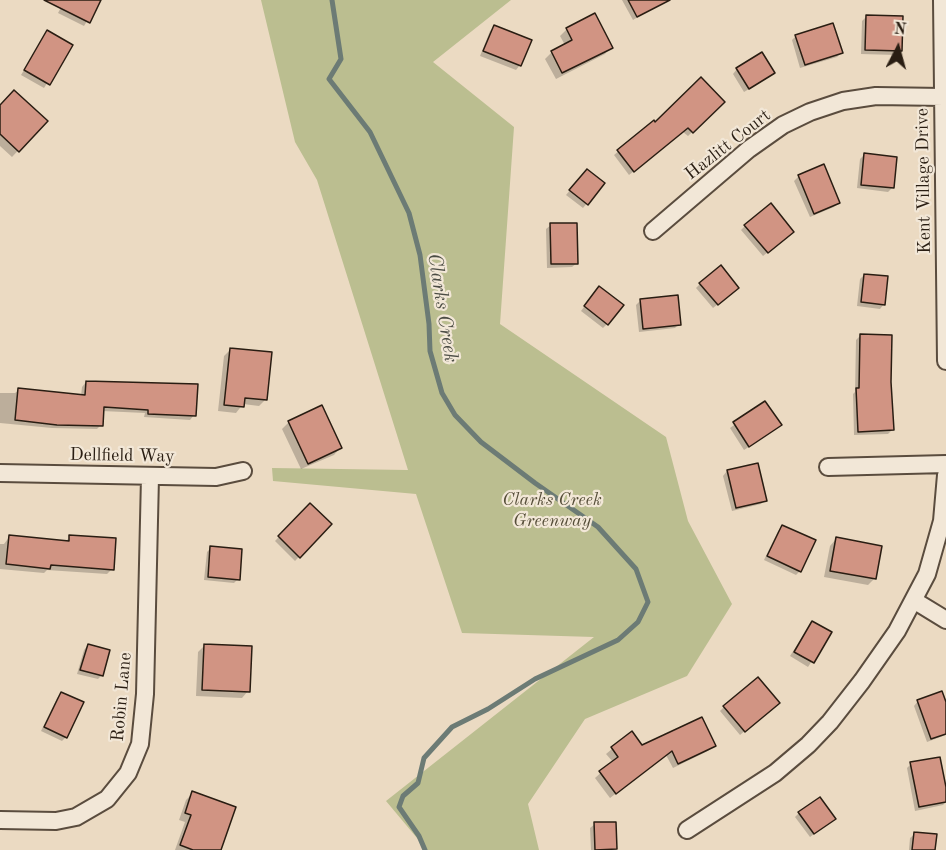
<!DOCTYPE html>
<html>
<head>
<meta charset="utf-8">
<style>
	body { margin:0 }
	#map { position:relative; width:946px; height:850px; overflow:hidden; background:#ebdac2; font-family:"Old Standard TT",serif }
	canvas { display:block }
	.north { position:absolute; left:868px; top:18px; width:60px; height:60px; -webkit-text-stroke:4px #f2e7d7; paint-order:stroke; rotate:6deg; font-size:16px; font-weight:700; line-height:24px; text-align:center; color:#291d12 }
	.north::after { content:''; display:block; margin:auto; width:21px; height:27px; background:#291d12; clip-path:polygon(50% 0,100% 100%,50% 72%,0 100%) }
</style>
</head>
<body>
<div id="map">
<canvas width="946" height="850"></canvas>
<div class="north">N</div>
</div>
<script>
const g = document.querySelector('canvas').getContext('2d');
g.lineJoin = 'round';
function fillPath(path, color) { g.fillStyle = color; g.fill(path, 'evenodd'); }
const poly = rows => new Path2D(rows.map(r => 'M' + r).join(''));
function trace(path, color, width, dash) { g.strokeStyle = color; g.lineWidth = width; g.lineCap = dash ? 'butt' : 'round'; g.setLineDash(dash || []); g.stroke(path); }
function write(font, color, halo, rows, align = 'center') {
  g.font = font + ' "Old Standard TT",serif'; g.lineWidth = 4.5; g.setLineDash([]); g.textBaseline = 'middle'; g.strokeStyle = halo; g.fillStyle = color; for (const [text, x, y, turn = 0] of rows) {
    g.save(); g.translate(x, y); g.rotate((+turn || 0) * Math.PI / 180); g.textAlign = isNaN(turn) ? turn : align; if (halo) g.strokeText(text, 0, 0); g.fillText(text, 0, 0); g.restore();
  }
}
fillPath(poly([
	[261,0,511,0,433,62,514,127,500,324,666,437,688,521,732,604,687,676,585,719,528,804,539,850,427,850,386,801,594,637,462,633,416,494,273,481,272,468,408,470,317,180,295,142]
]), '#bbbe90');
fillPath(poly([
	[65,0,100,0,84,26,58,13],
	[622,0,660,0,661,3,633,20],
	[595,15,611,47,605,54,556,79,545,59,552,52,565,45,560,36,567,29],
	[867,16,900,51,896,55,861,54,862,21],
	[494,27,520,65,516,70,480,56,490,31],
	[47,32,71,45,44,88,21,75],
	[796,36,841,53,837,57,800,68,792,40],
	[737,69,769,77,744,92,733,74],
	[723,102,688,136,683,132,629,175,614,155,654,122,655,124],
	[0,106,46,121,12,157,0,146],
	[864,155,893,187,888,192,857,188,860,159],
	[583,175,603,184,583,208,566,195],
	[799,176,838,203,834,207,810,217,794,181],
	[551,225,577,263,572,267,547,268,546,229],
	[745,226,788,236,763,256,741,230],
	[864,275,884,304,880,309,857,306,860,279],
	[700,284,733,292,713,308,696,288],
	[595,292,607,324,603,328,581,311],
	[640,301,679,324,675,328,639,332,636,305],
	[860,336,890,382,892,430,888,434,854,435,853,394,855,392,856,340],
	[231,349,266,399,259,406,243,404,236,413,218,411,224,356],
	[86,382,194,415,190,420,144,417,145,413,102,411,101,425,97,429,52,428,0,423,0,393,15,393,19,390,81,396,82,387],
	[765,403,776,429,744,450,730,428],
	[289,422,340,448,334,455,301,469,282,429],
	[727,471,765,500,761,504,732,511,723,476],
	[310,505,330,524,295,561,275,541],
	[782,527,800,571,796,575,764,560,778,531],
	[10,536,65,542,70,537,112,569,107,574,47,570,44,573,0,569,0,544,4,544],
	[836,539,874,579,868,585,824,577,830,546],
	[211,548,238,579,234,583,204,580,207,552],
	[812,622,830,633,808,667,790,656],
	[88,645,102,675,98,679,77,674,84,650],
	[205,645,248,691,242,698,196,696,198,652],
	[61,693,66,737,62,741,41,731,57,698],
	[918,701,946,707,946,735,927,742,914,706],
	[724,707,773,707,740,735,720,711],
	[631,733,642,747,714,746,708,751,673,768,666,755,610,798,595,778,613,762,606,754],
	[911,764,946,795,946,802,943,805,915,811,907,768],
	[193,793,219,850,175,850,185,822,179,820,186,800],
	[799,813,834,819,810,837,795,817],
	[595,824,616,849,614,850,591,850,590,828],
	[915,834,934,850,909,850,910,838]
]), '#0003');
trace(poly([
	[332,0,341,59,329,79,370,132,409,213,420,255,429,324,430,351,442,393,455,415,481,442,535,483,598,527,636,569,648,602,638,622,618,640,535,679,488,709,452,727,424,758,418,783,403,796,399,807,419,836,425,850]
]), '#6c7b75', 5);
const building = poly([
	[44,0,101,0,90,23,44,0],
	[628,0,670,0,637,17,628,0],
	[595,13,613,48,562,73,551,51,572,40,566,28,595,13],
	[866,15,903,16,902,51,865,50,866,15],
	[833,23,843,53,805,65,795,35,833,23],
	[494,25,532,40,521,66,483,51,494,25],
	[47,30,73,45,50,85,24,70,47,30],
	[762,52,775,73,749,89,736,68,762,52],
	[701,77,725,102,693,133,688,128,634,172,617,150,654,120,655,122,701,77],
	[14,90,48,121,19,152,0,134,0,105,14,90],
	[864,153,897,157,894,188,861,185,864,153],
	[824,164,840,203,814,214,798,175,824,164],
	[587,169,605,183,588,205,569,190,587,169],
	[771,203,794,232,768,253,744,225,771,203],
	[550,223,577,223,578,264,551,264,550,223],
	[721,265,739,288,718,305,699,283,721,265],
	[864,274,888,276,885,305,861,302,864,274],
	[599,286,624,305,608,325,584,306,599,286],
	[678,295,681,325,643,329,640,299,678,295],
	[860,334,892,335,891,382,894,430,858,432,856,388,859,388,860,334],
	[230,348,272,352,267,400,245,398,244,407,224,405,230,348],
	[86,381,198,384,196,416,148,414,148,410,104,407,103,426,57,425,15,420,18,388,85,395,86,381],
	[765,401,782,425,749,447,733,422,765,401],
	[322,405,342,448,308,464,288,421,322,405],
	[758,463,767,501,736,508,727,470,758,463],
	[310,503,332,524,300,558,278,536,310,503],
	[782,525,816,540,801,572,767,556,782,525],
	[9,535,69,541,69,535,116,538,114,570,51,565,50,569,6,564,9,535],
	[836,537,882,546,876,579,830,571,836,537],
	[210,546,242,549,240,580,208,577,210,546],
	[812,621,832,632,814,663,794,652,812,621],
	[88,644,110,650,103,676,80,670,88,644],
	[204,644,252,646,250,692,202,690,204,644],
	[758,677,780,703,745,732,723,706,758,677],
	[942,691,946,702,946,734,931,739,917,700,942,691],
	[61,692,84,702,67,738,44,727,61,692],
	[702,717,716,746,678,764,672,751,616,794,599,771,618,757,611,747,632,731,642,745,702,717],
	[940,757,946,787,946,802,919,807,910,762,940,757],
	[192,791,236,807,221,850,193,850,180,845,191,815,185,813,192,791],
	[820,797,836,819,814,834,798,812,820,797],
	[594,822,616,822,617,849,595,850,594,822],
	[914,832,937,834,935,850,912,850,914,832]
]);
fillPath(building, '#d19483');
trace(building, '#291d12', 1.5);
const minor = poly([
	[942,0,946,361],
	[653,231,749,149,783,125,810,112,843,101,876,96,943,97],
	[828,467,946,464],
	[0,473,216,477,243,471],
	[915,601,946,620],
	[0,820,56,821,76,817,107,799,128,773,140,744,145,694,150,477],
	[687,830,775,773,808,745,830,722,862,681,897,631,927,574,942,521,946,475]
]);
trace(minor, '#5a4c3e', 20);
trace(minor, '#f2e7d7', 16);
write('18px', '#291d12', '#f2e7d7', [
	["Hazlitt Court",728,145,-38],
	["Kent Village Drive",924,181,-91],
	["Dellfield Way",122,456,1],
	["Robin Lane",122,697,-85]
]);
write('italic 18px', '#554d38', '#f2e7d7', [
	["Clarks Creek",552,500],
	["Greenway",552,521]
]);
write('italic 20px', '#4b4c44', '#f2e7d7', [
	["Clarks Creek",442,308,81]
]);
</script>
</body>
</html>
